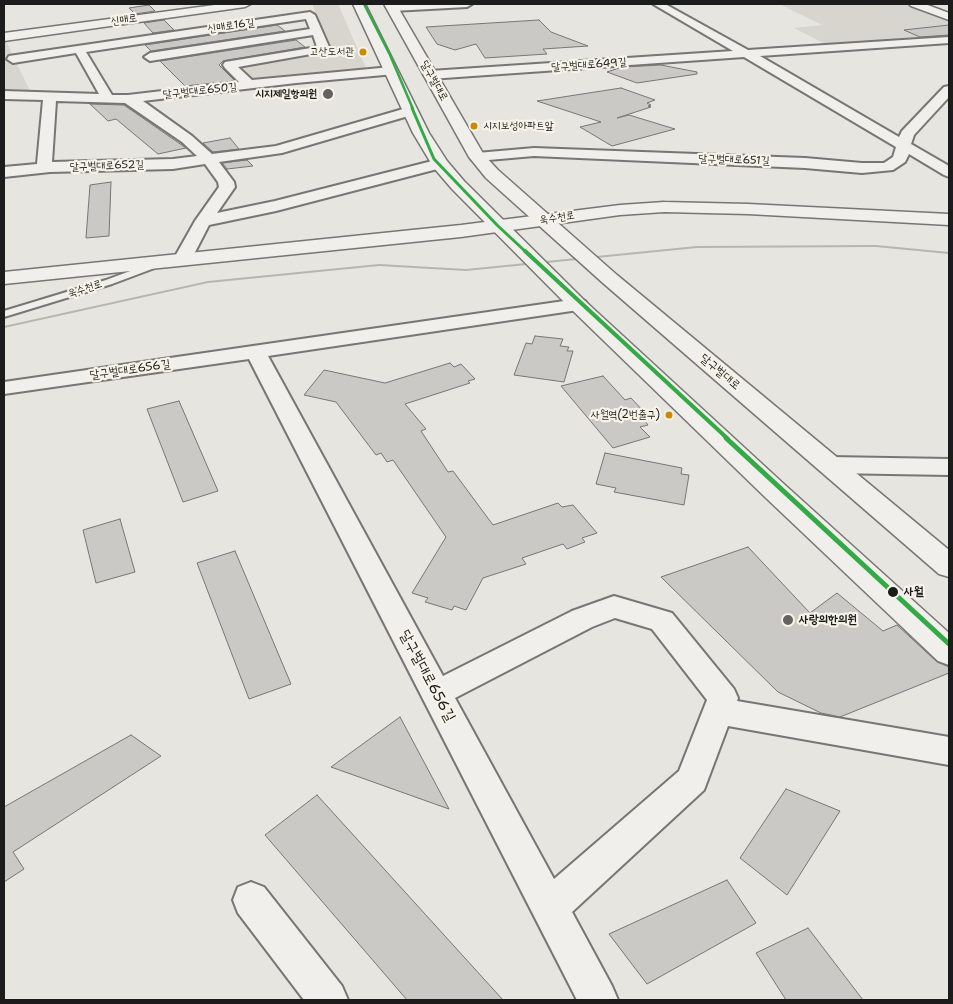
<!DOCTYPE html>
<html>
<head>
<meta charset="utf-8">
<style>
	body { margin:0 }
	#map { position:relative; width:953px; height:1004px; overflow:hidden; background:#e6e5e0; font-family:"Shantell Sans",sans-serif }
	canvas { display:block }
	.frame { position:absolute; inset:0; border:5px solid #1c1c1c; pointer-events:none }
</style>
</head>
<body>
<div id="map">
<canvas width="953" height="1004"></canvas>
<div class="frame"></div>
</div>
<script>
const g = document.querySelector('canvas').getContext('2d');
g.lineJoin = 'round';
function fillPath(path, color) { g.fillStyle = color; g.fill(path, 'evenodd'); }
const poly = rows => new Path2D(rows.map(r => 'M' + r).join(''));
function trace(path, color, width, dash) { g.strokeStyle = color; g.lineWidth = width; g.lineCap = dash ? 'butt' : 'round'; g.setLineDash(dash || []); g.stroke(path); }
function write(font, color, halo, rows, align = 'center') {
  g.font = font + ' "Shantell Sans","Poor Story",sans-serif'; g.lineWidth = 4.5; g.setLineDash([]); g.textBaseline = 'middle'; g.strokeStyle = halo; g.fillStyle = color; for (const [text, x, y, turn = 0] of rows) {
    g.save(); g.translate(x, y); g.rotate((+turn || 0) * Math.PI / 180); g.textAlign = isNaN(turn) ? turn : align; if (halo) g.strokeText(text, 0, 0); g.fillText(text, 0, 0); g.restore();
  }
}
fillPath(poly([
	[779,4,918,4,949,16,949,40,833,48,794,28,822,25],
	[4,37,32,95,4,95]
]), '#d7d5cf');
fillPath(poly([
	[312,4,338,4,366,68,255,82,238,66,329,50],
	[827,4,854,4,910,28,851,35,792,7]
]), '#d8d5ce');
fillPath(poly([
	[876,245,949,252,949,254,876,247,697,248,466,271,379,266,208,283,4,328,4,326,208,281,379,264,466,269,697,246,876,245]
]), '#b7b5af');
const building = poly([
	[149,5,155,11,135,14,129,8,149,5],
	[164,20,174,30,153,33,144,23,164,20],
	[539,20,551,32,588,46,543,49,547,54,485,58,476,44,455,50,437,44,426,27,539,20],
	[277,25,285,31,151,51,145,45,277,25],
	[949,25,949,35,920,37,904,30,949,25],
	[296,40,305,47,223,61,219,65,235,81,185,86,160,61,296,40],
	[661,65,697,72,697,74,637,83,607,72,622,67,661,65],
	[621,88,655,100,647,103,651,105,648,106,651,107,617,118,629,115,675,129,612,146,580,127,601,122,537,101,621,88],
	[90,104,124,105,186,148,158,154,116,119,108,121,90,104],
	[230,138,239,149,213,152,203,143,230,138],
	[247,160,253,166,227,169,222,163,247,160],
	[111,182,109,236,86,238,90,185,111,182],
	[535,336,563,339,560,346,569,347,567,351,573,351,564,382,514,375,526,343,532,344,535,336],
	[450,363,454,367,461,364,475,379,468,381,470,383,405,404,426,429,421,431,448,472,453,471,493,525,558,503,562,507,573,505,597,533,582,538,585,542,567,549,563,544,522,558,526,564,483,578,466,610,454,606,452,610,425,602,428,598,412,593,446,537,393,460,387,462,381,453,376,455,336,402,304,395,324,370,385,383,450,363],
	[603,376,625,400,631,398,646,414,640,415,648,425,640,427,650,437,613,448,561,386,603,376],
	[179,401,218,491,183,502,147,409,179,401],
	[605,453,682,468,681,474,689,475,684,505,614,492,616,488,596,484,605,453],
	[120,519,135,572,96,583,83,530,120,519],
	[748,547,810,613,837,593,883,631,897,625,937,662,949,667,949,673,840,717,821,713,778,692,661,577,748,547],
	[235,551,291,684,249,699,197,563,235,551],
	[400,717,449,809,331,767,400,717],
	[131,735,161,756,13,852,24,869,4,882,4,807,131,735],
	[786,789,840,811,787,895,740,858,786,789],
	[317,795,503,1000,407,1000,265,835,317,795],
	[727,880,756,923,647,984,609,934,727,880],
	[808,928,863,1000,786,1000,756,953,808,928]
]);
fillPath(building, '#cac9c5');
trace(building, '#777674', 1);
const lane = poly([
	[157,261,162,264,160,266,112,284,4,317,4,311,106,280,157,261]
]);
const street = poly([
	[413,4,472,4,467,7,393,11,388,8,393,5,413,4],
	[653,4,665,4,748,50,949,37,949,43,760,56,899,137,902,131,944,87,949,86,949,97,914,135,911,144,949,166,949,177,944,175,909,154,905,162,893,170,862,173,805,168,534,156,477,161,472,160,470,157,472,154,477,153,534,148,805,158,862,163,884,163,893,157,896,147,744,57,430,79,424,75,430,71,733,51,653,4],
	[310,12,315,15,330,49,328,51,238,67,252,80,391,67,395,68,397,71,395,74,296,83,143,101,192,136,212,154,276,146,410,107,417,111,415,114,282,153,219,162,234,182,235,187,217,213,275,201,440,159,445,161,448,164,445,167,276,211,209,225,191,260,188,264,182,265,176,264,173,260,195,221,219,187,218,182,205,164,173,169,50,172,4,177,4,167,37,164,43,100,4,99,4,91,99,94,76,53,13,63,7,59,9,56,310,12],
	[306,19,310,29,150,53,144,57,150,61,313,35,317,47,225,62,223,65,225,68,239,82,128,95,112,95,86,52,306,19],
	[56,101,125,103,182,142,197,156,173,159,52,162,56,101],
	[578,299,585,301,588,305,585,309,268,356,443,676,572,611,614,596,672,613,734,689,738,698,737,701,949,737,949,765,728,726,704,790,572,912,612,986,618,1000,577,1000,249,359,4,394,4,382,578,299],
	[615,618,652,629,707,700,679,771,554,879,455,698,592,627,615,618],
	[830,457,949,459,949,475,830,473,822,470,818,465,822,460,830,457],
	[251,882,264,887,342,986,348,1000,304,1000,238,913,233,900,238,887,251,882]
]);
const secondary = poly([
	[222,4,251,4,245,7,4,41,4,33,222,4],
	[909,4,925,4,949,13,949,20,911,6,909,4],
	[664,202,748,204,949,214,949,225,748,214,664,212,620,215,461,237,4,284,4,272,461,225,620,205,664,202]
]);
const primary = poly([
	[353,4,365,4,429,133,447,161,464,181,585,301,785,485,949,633,949,665,938,661,765,497,571,309,452,189,434,168,413,133,353,4],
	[384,4,396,4,484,155,498,170,617,275,949,550,949,577,939,574,603,283,486,178,469,157,384,4]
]);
trace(lane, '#777674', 4);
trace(street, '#777674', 4);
trace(secondary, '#777674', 3);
trace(primary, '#777674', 3);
fillPath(lane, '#f0efeb');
fillPath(street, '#f0efeb');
fillPath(secondary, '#f0efeb');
fillPath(primary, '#f0efeb');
trace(poly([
	[364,4,390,55,413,109]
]), '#33aa46', 2.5);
trace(poly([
	[412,108,434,159,497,225,526,252]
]), '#33aa46', 3);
trace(poly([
	[525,251,728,439]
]), '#33aa46', 4);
trace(poly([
	[726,438,949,644]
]), '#33aa46', 5);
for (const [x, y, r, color] of [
	[363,52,4.5,"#cb8a06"],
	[328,94,6,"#636261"],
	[474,126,4.5,"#cb8a06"],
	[669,415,4.5,"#cb8a06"],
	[893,592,6,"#1c1c1c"],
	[788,620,6,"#636261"]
]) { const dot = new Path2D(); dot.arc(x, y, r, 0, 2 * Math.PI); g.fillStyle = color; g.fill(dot); trace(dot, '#f7f3e8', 2); }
write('11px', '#1c1c1c', '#f7f3e8', [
	["신매로",124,20,-8],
	["신매로16길",231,26,-8],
	["달구벌대로649길",589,65,-4],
	["달구벌대로",434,81,61],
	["달구벌대로650길",200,91,-6],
	["달구벌대로651길",734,160,2],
	["달구벌대로652길",107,166,-2],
	["욱수천로",557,218,-8],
	["욱수천로",85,289,-18]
]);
write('11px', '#1c1c1c', '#f7f3e8', [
	["고산도서관",354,52],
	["시지보성아파트앞",483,126,"left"],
	["사월역(2번출구)",660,415]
], 'right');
write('bold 11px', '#1c1c1c', '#f7f3e8', [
	["시지제일항의원",317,94]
], 'right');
write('12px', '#1c1c1c', '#f7f3e8', [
	["달구벌대로656길",130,370,-8],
	["달구벌대로",720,372,40]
]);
write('bold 12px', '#1c1c1c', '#f7f3e8', [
	["사월",904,592]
], 'left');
write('bold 12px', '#1c1c1c', '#f7f3e8', [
	["사랑의한의원",799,620]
], 'left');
write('15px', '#1c1c1c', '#f7f3e8', [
	["달구벌대로656길",427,676,62]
]);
</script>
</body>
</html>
